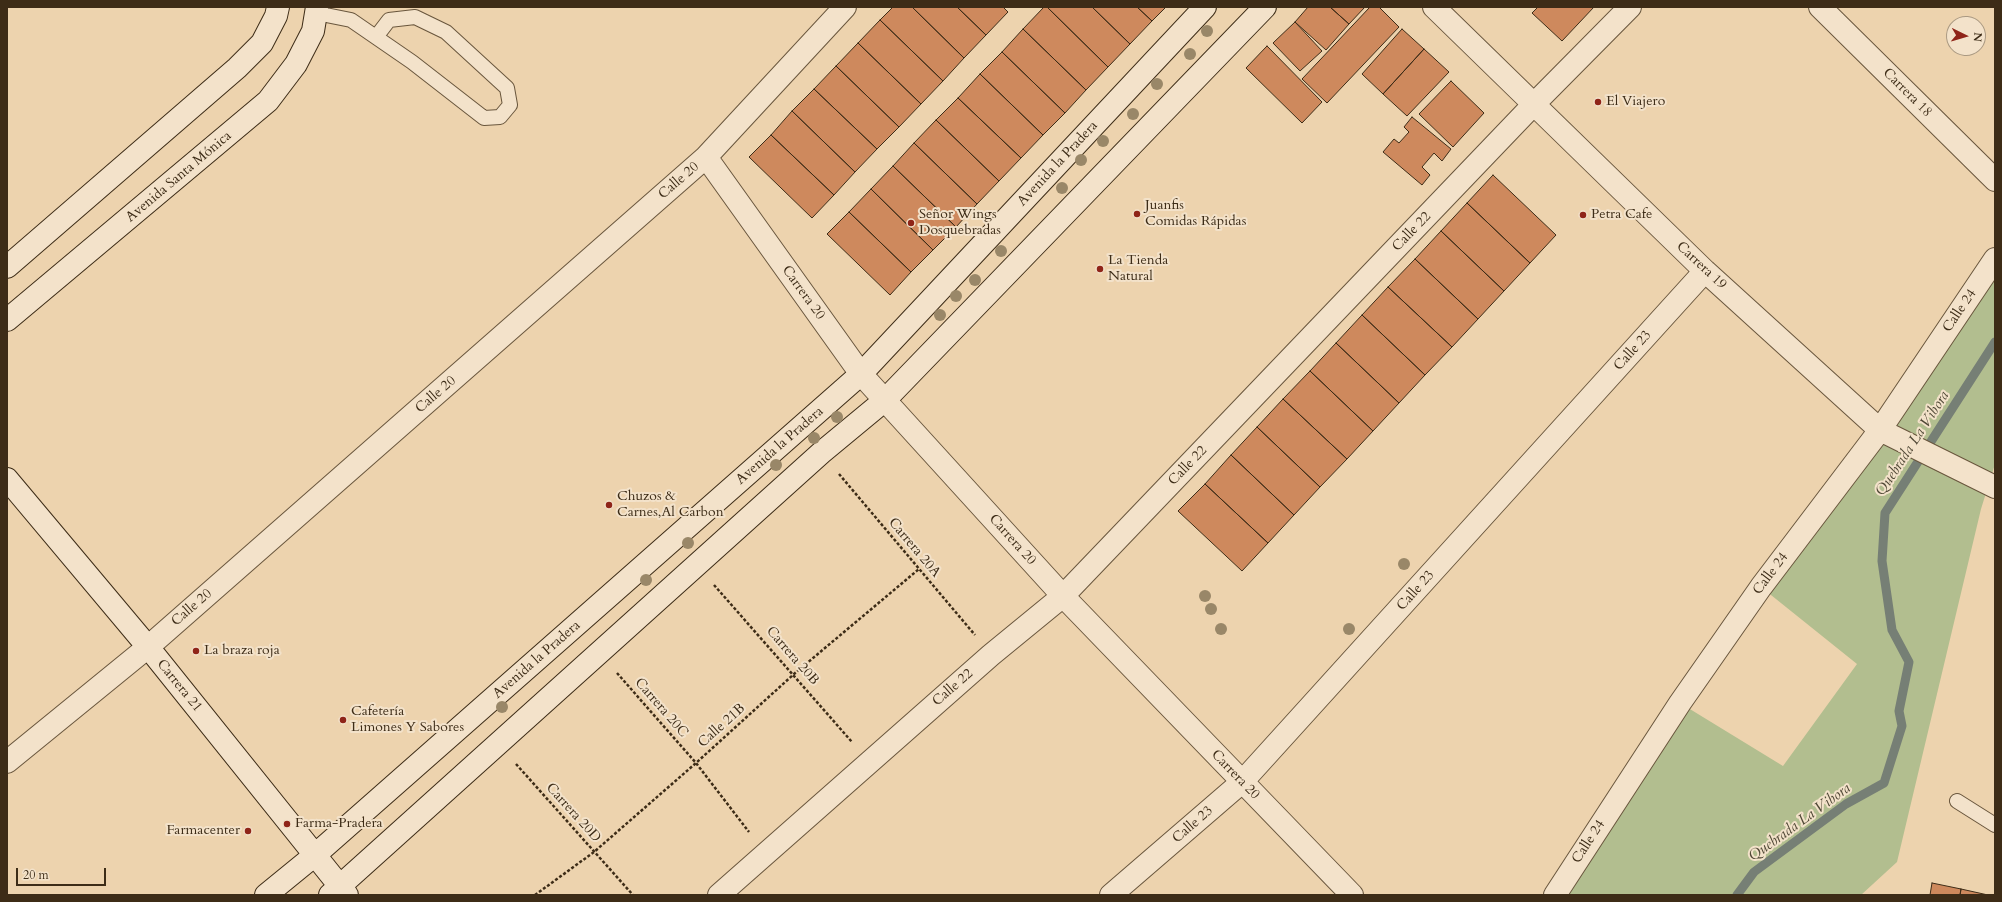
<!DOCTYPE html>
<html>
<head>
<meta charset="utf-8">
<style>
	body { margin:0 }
	#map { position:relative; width:2002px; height:902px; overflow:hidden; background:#edd3ae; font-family:Cardo,serif }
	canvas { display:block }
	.frame { position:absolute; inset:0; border:8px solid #3d2c17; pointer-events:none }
	.north { position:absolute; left:1946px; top:16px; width:40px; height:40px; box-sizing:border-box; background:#f3e2ca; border:1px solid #aa9982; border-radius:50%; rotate:95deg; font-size:11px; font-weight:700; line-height:16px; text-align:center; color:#3d2c17 }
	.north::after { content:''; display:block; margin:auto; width:14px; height:18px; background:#8f2418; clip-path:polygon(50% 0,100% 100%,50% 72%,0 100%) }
	.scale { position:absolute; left:16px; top:868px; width:90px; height:18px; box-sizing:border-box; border:2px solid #3d2c17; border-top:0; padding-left:5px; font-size:12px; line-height:14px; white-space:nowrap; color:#3d2c17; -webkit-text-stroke:3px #f3e2ca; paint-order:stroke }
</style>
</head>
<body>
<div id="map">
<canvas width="2002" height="902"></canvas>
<div class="frame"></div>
<div class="north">N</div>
<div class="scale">20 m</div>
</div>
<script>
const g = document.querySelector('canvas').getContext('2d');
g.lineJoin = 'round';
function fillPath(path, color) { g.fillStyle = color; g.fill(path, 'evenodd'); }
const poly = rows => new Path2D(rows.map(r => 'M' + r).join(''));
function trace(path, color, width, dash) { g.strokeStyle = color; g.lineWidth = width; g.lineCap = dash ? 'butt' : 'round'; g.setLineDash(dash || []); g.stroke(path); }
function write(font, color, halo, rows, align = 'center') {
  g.font = font + ' Cardo,serif'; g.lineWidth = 4; g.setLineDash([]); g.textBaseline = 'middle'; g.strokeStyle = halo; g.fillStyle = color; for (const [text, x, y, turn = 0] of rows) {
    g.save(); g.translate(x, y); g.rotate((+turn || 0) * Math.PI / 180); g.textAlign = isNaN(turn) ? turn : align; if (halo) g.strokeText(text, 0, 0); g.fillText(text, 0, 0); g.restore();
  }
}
fillPath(poly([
	[1995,259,1995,464,1981,509,1897,862,1861,895,1555,895,1680,703,1783,766,1857,664,1761,587]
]), '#b2be8f');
trace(poly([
	[1737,895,1754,872,1846,804,1884,783,1902,726,1899,711,1909,662,1892,630,1882,561,1885,513,1995,342]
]), '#767f75', 9);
const building = poly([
	[893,7,912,7,964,58,943,81,880,20,893,7],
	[912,7,957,7,986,35,964,58,912,7],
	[957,7,1003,7,1008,12,986,35,957,7],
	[1044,7,1047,7,1108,67,1086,90,1023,29,1044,7],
	[1047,7,1092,7,1130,44,1108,67,1047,7],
	[1092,7,1137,7,1152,21,1130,44,1092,7],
	[1137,7,1166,7,1152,21,1137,7],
	[1308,7,1330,7,1349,24,1326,50,1295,22,1308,7],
	[1330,7,1365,7,1349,24,1330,7],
	[1370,7,1379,7,1399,27,1327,103,1302,79,1370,7],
	[1538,7,1594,7,1562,41,1532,13,1538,7],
	[880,20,943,81,921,104,858,43,880,20],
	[1295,22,1322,51,1300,71,1273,43,1295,22],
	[1023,29,1086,90,1065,113,1002,52,1023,29],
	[1402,29,1424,49,1383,94,1362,74,1402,29],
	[858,43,921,104,899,127,836,66,858,43],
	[1267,46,1322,102,1302,123,1246,68,1267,46],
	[1424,49,1449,72,1407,116,1383,94,1424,49],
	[1002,52,1065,113,1043,135,980,74,1002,52],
	[836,66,899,127,877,149,814,89,836,66],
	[980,74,1043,135,1021,158,958,98,980,74],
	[1451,81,1484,113,1453,147,1419,114,1451,81],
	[814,89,877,149,855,172,792,111,814,89],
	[958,98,1021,158,999,181,936,120,958,98],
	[792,111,855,172,834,195,771,135,792,111],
	[1412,117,1451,149,1442,161,1434,153,1422,167,1430,175,1422,185,1383,152,1394,139,1399,143,1409,132,1404,127,1412,117],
	[936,120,999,181,977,204,914,143,936,120],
	[771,135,834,195,812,218,749,157,771,135],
	[914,143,977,204,956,227,893,166,914,143],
	[893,166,956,227,933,250,871,189,893,166],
	[1493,175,1556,235,1530,263,1467,203,1493,175],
	[871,189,933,250,911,272,849,212,871,189],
	[1467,203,1530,263,1504,291,1441,231,1467,203],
	[849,212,911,272,890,295,827,234,849,212],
	[1441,231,1504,291,1478,319,1415,259,1441,231],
	[1415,259,1478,319,1452,347,1388,287,1415,259],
	[1388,287,1452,347,1425,375,1362,315,1388,287],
	[1362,315,1425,375,1399,403,1336,343,1362,315],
	[1336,343,1399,403,1373,431,1310,371,1336,343],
	[1310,371,1373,431,1347,459,1283,399,1310,371],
	[1283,399,1347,459,1320,487,1257,427,1283,399],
	[1257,427,1320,487,1294,515,1231,455,1257,427],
	[1231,455,1294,515,1268,543,1205,484,1231,455],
	[1205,484,1268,543,1242,571,1178,511,1205,484],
	[1932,883,1961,889,1960,895,1930,895,1932,883],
	[1961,889,1988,895,1960,895,1961,889]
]);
fillPath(building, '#ce895d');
trace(building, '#3d2c17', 1);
const lane = poly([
	[316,13,351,20,412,62,484,118,500,117,510,105,507,88,446,32,415,17,389,20,376,37],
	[1957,801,1995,825]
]);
const street = poly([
	[1434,7,1705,271,1880,430,1995,487],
	[1820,7,1995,180],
	[706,157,861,374,1063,596,1352,895],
	[7,762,148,647,706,157,845,7],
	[719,895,991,655,1063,596,1534,104,1630,7],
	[1111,895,1242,782,1705,271],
	[1555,895,1680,703,1761,587,1880,430,1995,259]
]);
const secondary = poly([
	[7,267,237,68,262,43,276,16,278,7],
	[7,320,268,101,296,64,313,31,317,7],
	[7,479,148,647,347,895],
	[266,895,315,855,861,374,1205,7],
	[330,895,821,453,885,400,1265,7]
]);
trace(lane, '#69563d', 16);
trace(street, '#69563d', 24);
trace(secondary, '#3d2c17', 24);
trace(poly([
	[839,474,975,635],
	[714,585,852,742],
	[617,673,696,763,749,832],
	[516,764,633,895],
	[535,895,594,852,696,763,794,674,919,569]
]), '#3d2c17', 2.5, [3, 2]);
trace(lane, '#f3e2ca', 14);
trace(street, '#f3e2ca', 22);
trace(secondary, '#f3e2ca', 22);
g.fillStyle = '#998768';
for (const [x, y] of [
	[1207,31],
	[1190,54],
	[1157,84],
	[1133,114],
	[1103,141],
	[1081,160],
	[1062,188],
	[1001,251],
	[975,280],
	[956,296],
	[940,315],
	[837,417],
	[814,438],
	[776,465],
	[688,543],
	[1404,564],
	[646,580],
	[1205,596],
	[1211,609],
	[1221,629],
	[1349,629],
	[502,707]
]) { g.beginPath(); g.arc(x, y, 6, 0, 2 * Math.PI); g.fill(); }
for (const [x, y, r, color] of [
	[1598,102,4,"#8f2418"],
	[1137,214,4,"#8f2418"],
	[1583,215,4,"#8f2418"],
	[911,223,4,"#8f2418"],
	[1100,269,4,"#8f2418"],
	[609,505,4,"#8f2418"],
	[196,651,4,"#8f2418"],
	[343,720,4,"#8f2418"],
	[287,824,4,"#8f2418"],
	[248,831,4,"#8f2418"]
]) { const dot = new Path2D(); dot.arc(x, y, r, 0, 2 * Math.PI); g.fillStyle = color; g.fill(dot); trace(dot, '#f3e2ca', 1.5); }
write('14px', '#3d2c17', '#f3e2ca', [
	["Carrera 18",1907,93,45],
	["Avenida la Pradera",1058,164,-47],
	["Avenida Santa Mónica",179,177,-40],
	["Calle 20",679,181,-41],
	["Calle 22",1412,232,-46],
	["Carrera 19",1701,266,43],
	["Carrera 20",803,293,54],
	["Calle 24",1960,311,-56],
	["Calle 23",1633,351,-48],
	["Calle 20",436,395,-41],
	["Avenida la Pradera",780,446,-41],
	["Calle 22",1188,466,-46],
	["Carrera 20",1012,540,48],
	["Carrera 20A",914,548,50],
	["Calle 24",1771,574,-53],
	["Calle 23",1416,591,-48],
	["Calle 20",192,608,-41],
	["Carrera 20B",792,656,49],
	["Avenida la Pradera",537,660,-41],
	["Carrera 21",179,686,51],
	["Calle 22",953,688,-41],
	["Carrera 20C",661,708,49],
	["Calle 21B",722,726,-42],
	["Carrera 20",1235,775,46],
	["Carrera 20D",573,813,48],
	["Calle 23",1193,825,-41],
	["Calle 24",1589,842,-57]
]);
write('14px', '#3d2c17', '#f3e2ca', [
	["El Viajero",1606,102],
	["Juanfis",1145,206],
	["Comidas Rápidas",1145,222],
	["Señor Wings",919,215],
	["Dosquebradas",919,231],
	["Petra Cafe",1591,215],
	["La Tienda",1108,261],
	["Natural",1108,277],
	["Chuzos &",617,497],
	["Carnes,Al Carbon",617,513],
	["La braza roja",204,651],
	["Cafetería",351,712],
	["Limones Y Sabores",351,728],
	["Farma-Pradera",295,824],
	["Farmacenter",240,831,"right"]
], 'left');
write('italic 15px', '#504836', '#f3e2ca', [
	["Quebrada La Vibora",1913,444,-57],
	["Quebrada La Vibora",1800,823,-36]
]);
</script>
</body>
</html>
